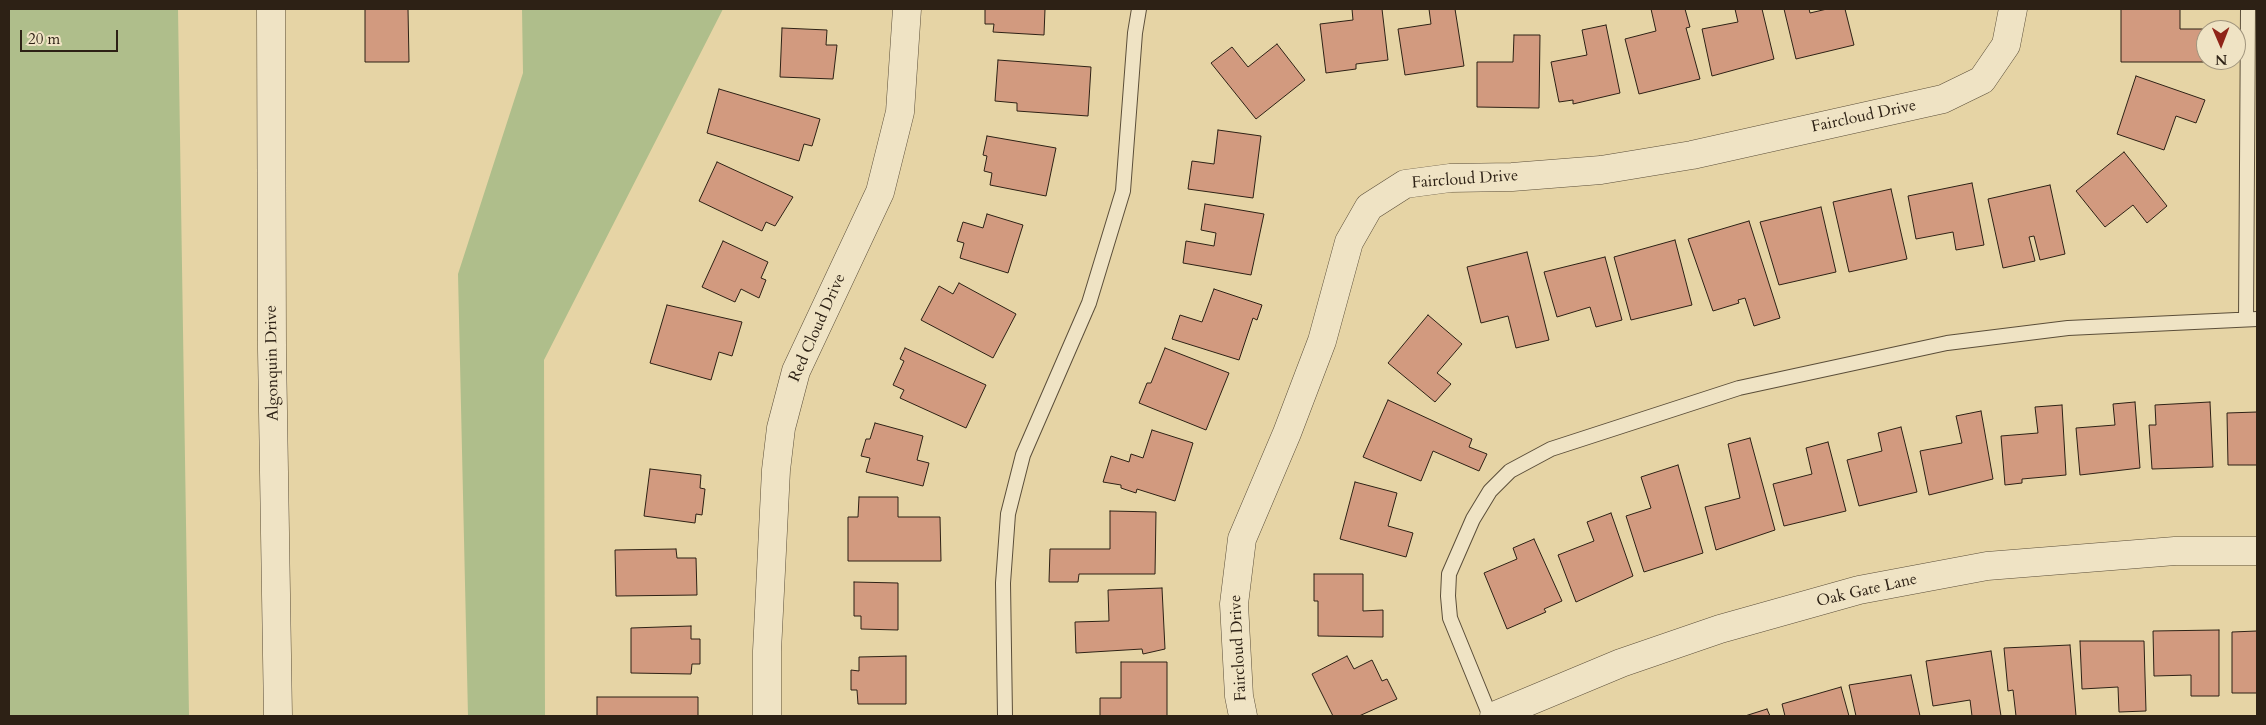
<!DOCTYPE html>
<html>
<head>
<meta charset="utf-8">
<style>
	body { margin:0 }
	#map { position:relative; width:2266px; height:725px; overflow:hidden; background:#e6d4a5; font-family:Cardo,serif }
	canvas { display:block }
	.frame { position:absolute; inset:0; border:10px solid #2d2115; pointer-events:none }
	.north { position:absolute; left:2196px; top:20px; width:50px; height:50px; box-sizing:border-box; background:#efe3c4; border:1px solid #a1957e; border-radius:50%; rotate:179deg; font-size:14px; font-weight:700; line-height:20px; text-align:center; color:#2d2115 }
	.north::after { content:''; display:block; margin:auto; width:18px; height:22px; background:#8f2418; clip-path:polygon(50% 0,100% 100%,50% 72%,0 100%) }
	.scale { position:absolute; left:20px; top:30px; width:98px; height:22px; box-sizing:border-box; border:2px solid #2d2115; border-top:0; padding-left:6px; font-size:15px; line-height:18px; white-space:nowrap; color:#2d2115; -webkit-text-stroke:4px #efe3c4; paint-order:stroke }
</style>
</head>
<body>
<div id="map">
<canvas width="2266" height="725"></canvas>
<div class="frame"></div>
<div class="north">N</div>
<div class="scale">20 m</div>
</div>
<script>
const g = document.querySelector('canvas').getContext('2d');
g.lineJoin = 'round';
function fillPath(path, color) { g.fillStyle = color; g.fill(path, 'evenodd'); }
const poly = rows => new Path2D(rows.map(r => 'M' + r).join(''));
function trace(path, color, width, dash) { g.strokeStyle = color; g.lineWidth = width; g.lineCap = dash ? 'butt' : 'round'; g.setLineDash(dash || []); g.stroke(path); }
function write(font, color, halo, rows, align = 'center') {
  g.font = font + ' Cardo,serif'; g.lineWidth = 5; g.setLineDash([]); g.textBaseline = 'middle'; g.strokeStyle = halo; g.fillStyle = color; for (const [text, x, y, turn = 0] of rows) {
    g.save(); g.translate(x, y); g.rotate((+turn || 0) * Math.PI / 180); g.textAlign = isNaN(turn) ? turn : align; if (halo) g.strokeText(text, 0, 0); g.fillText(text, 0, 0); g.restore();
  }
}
fillPath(poly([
	[9,9,178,9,189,716,9,716],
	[522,9,723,9,544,360,545,716,468,716,458,274,523,73]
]), '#afbe8b');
const building = poly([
	[365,9,408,9,409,62,365,62,365,9],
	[985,9,1045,9,1044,35,993,32,994,24,985,24,985,9],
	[1352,9,1382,9,1388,60,1356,64,1356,69,1326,73,1320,24,1353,20,1352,9],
	[1429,9,1455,9,1464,66,1405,75,1398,29,1431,24,1429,9],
	[1651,9,1685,9,1690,27,1686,28,1700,79,1639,94,1625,39,1656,31,1651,9],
	[1735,9,1762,9,1774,59,1712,76,1702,29,1738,22,1735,9],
	[1784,9,1809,9,1810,13,1827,9,1845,9,1854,45,1796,59,1784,9],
	[2121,9,2180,9,2180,29,2211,29,2206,30,2206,60,2211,62,2121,62,2121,9],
	[1606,25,1620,93,1573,104,1573,100,1559,102,1551,62,1587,55,1582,30,1606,25],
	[782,28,827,30,826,45,837,45,833,79,780,77,782,28],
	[1514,35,1540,35,1539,108,1477,107,1477,62,1513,62,1514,35],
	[1277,44,1305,80,1256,119,1211,63,1232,47,1248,67,1277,44],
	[998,60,1091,67,1088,116,1017,111,1017,103,995,101,998,60],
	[2136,76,2205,100,2196,123,2176,116,2164,150,2117,134,2136,76],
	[719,89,820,119,812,146,804,144,799,161,707,133,719,89],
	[1218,130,1261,136,1253,198,1188,189,1192,161,1214,164,1218,130],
	[987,136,1056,148,1046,196,990,185,992,173,984,171,987,156,983,155,987,136],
	[2124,152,2167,206,2147,223,2133,205,2105,227,2076,191,2124,152],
	[717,162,793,197,775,226,766,222,762,231,699,201,717,162],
	[1972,183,1984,245,1956,250,1953,232,1916,239,1908,196,1972,183],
	[2050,185,2065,254,2040,260,2034,236,2029,237,2035,261,2003,268,1988,199,2050,185],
	[1891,189,1907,259,1849,272,1833,202,1891,189],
	[1205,204,1264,214,1251,275,1183,263,1186,241,1214,246,1216,233,1201,230,1205,204],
	[1821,207,1836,272,1779,285,1760,222,1821,207],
	[987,214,1023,225,1008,273,960,258,964,243,957,241,963,222,983,228,987,214],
	[1749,221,1780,318,1754,326,1745,298,1738,300,1739,303,1713,311,1688,239,1749,221],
	[1675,240,1692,305,1631,320,1614,257,1675,240],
	[723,241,768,262,761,278,766,280,759,298,741,289,735,302,702,287,723,241],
	[1527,252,1549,340,1516,348,1508,316,1481,323,1467,267,1527,252],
	[1605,257,1622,320,1596,327,1590,307,1557,317,1544,272,1605,257],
	[959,283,1016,314,993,358,921,320,939,286,953,294,959,283],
	[1214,289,1262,305,1257,320,1253,318,1239,360,1172,339,1180,315,1202,322,1214,289],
	[667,305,742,322,732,356,719,352,711,380,650,363,667,305],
	[1428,315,1462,344,1437,373,1451,384,1435,402,1388,363,1428,315],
	[905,348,986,385,966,428,900,398,904,390,893,385,904,361,900,359,905,348],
	[1165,348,1229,373,1206,430,1139,403,1147,383,1151,383,1165,348],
	[1388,400,1472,439,1469,447,1487,454,1479,471,1433,451,1421,481,1363,457,1388,400],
	[2135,402,2140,468,2080,475,2076,428,2115,425,2113,404,2135,402],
	[2210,402,2213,467,2152,469,2149,425,2156,425,2155,405,2210,402],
	[2062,405,2066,475,2022,479,2022,483,2005,485,2001,436,2038,433,2035,407,2062,405],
	[1981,411,1993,479,1929,495,1920,451,1962,443,1956,416,1981,411],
	[2257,412,2257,465,2228,465,2227,413,2257,412],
	[875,423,923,436,917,460,929,463,923,486,866,472,870,458,861,456,866,439,870,439,875,423],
	[1901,427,1917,492,1859,506,1847,460,1882,451,1878,433,1901,427],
	[1152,430,1193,443,1175,501,1137,489,1136,493,1121,488,1121,485,1103,482,1111,456,1129,462,1131,454,1143,458,1152,430],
	[1750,438,1775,530,1716,550,1705,507,1740,498,1728,444,1750,438],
	[1828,442,1846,511,1784,526,1773,484,1812,474,1806,448,1828,442],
	[1678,465,1703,553,1644,572,1626,516,1651,508,1641,477,1678,465],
	[650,469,701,475,700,488,705,489,702,515,696,514,695,523,644,516,650,469],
	[1355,482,1397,493,1388,526,1413,533,1406,557,1340,539,1355,482],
	[859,497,898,497,898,517,940,517,941,561,848,561,848,517,858,517,859,497],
	[1110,511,1156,512,1155,574,1079,574,1078,582,1049,582,1050,549,1110,549,1110,511],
	[1611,513,1633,576,1576,602,1558,555,1594,541,1587,522,1611,513],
	[1534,539,1562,601,1544,609,1546,612,1507,629,1484,573,1517,559,1513,548,1534,539],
	[676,549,677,558,696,558,697,595,616,596,615,550,676,549],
	[1314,574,1363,574,1363,611,1383,610,1383,637,1318,636,1318,601,1314,601,1314,574],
	[854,582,898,583,898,630,861,629,861,616,854,616,854,582],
	[1162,588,1165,649,1143,654,1142,649,1076,653,1075,622,1109,621,1108,590,1162,588],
	[691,626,691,639,700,639,700,664,692,664,691,674,631,673,631,628,691,626],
	[2219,630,2219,696,2191,696,2191,675,2154,676,2153,631,2219,630],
	[2257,631,2257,693,2232,693,2232,632,2257,631],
	[2080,641,2144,641,2146,711,2119,712,2118,687,2082,689,2080,641],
	[2070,645,2076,716,2016,716,2013,690,2008,691,2004,648,2070,645],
	[1991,651,2001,716,1972,716,1970,700,1933,706,1926,661,1991,651],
	[906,656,906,704,858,704,857,690,851,690,851,670,859,671,859,657,906,656],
	[1347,656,1354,669,1372,660,1382,681,1387,679,1397,699,1359,716,1333,716,1312,674,1347,656],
	[1121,662,1167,662,1167,716,1100,716,1100,698,1121,698,1121,662],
	[1911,675,1920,716,1856,716,1849,685,1911,675],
	[1841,687,1849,716,1785,716,1782,704,1841,687],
	[597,697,698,697,698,716,597,716,597,697],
	[1767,709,1770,716,1745,716,1767,709]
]);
fillPath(building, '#d29a7f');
trace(building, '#2d2115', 1);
const service = poly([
	[2246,319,2248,9],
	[1005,716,1003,583,1008,514,1023,455,1089,303,1123,191,1135,33,1139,9],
	[1490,716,1450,618,1448,596,1449,574,1473,519,1490,491,1510,471,1551,449,1739,388,1947,343,2068,328,2257,319]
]);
const minor = poly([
	[271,9,272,350,278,716],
	[767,716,767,651,776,470,781,428,796,371,880,192,900,112,907,9],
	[1243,716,1239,696,1234,604,1242,539,1287,433,1322,341,1349,242,1369,207,1405,184,1450,178,1512,177,1601,170,1692,155,1943,99,1982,80,2006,45,2013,9]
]);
const tertiary = poly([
	[1494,716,1621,663,1720,629,1859,590,1987,566,2175,551,2257,551]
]);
trace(service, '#5b4e39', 16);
trace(minor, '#5b4e39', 29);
trace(tertiary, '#5b4e39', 29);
trace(service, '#efe3c4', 14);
trace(minor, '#efe3c4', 28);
trace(tertiary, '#efe3c4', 28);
write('16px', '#2d2115', '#efe3c4', [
	["Faircloud Drive",1864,117,-12],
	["Faircloud Drive",1465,180,-4],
	["Red Cloud Drive",818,328,-66],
	["Algonquin Drive",273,363,-91],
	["Oak Gate Lane",1867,591,-13],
	["Faircloud Drive",1239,648,-93]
]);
</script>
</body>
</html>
